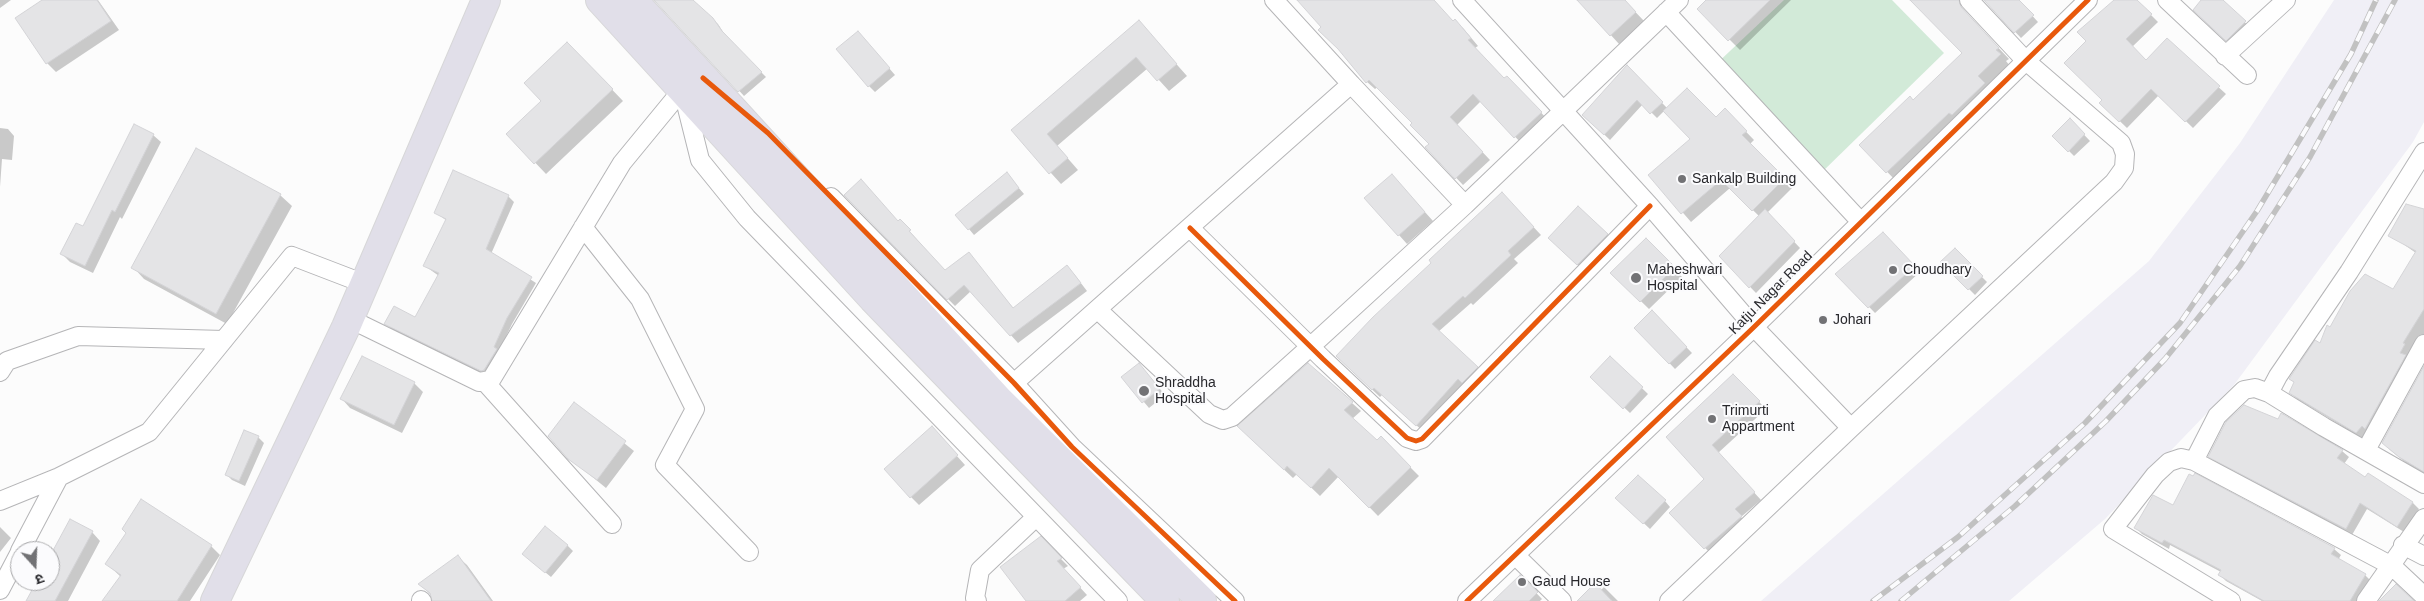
<!DOCTYPE html>
<html>
<head>
<meta charset="utf-8">
<style>
	body { margin:0 }
	#map { position:relative; width:2424px; height:601px; overflow:hidden; background:#fcfcfc; font-family:Helvetica,"Noto Sans Devanagari",sans-serif }
	canvas { display:block }
	.north { position:absolute; left:10px; top:541px; width:50px; height:50px; box-sizing:border-box; background:#fbfbfd; border:1px solid #a7a7a9; border-radius:50%; rotate:160deg; font-size:14px; font-weight:700; line-height:20px; text-align:center; color:#28282c }
	.north::after { content:''; display:block; margin:auto; width:18px; height:22px; background:#727275; clip-path:polygon(50% 0,100% 100%,50% 72%,0 100%) }
</style>
</head>
<body>
<div id="map">
<canvas width="2424" height="601"></canvas>
<div class="north">उ</div>
</div>
<script>
const g = document.querySelector('canvas').getContext('2d');
g.lineJoin = 'round';
function fillPath(path, color) { g.fillStyle = color; g.fill(path, 'evenodd'); }
const poly = rows => new Path2D(rows.map(r => 'M' + r).join(''));
function trace(path, color, width, dash) { g.strokeStyle = color; g.lineWidth = width; g.lineCap = dash ? 'butt' : 'round'; g.setLineDash(dash || []); g.stroke(path); }
function write(font, color, halo, rows, align = 'center') {
  g.font = font + ' Helvetica,sans-serif'; g.lineWidth = 4; g.setLineDash([]); g.textBaseline = 'middle'; g.strokeStyle = halo; g.fillStyle = color; for (const [text, x, y, turn = 0] of rows) {
    g.save(); g.translate(x, y); g.rotate((+turn || 0) * Math.PI / 180); g.textAlign = isNaN(turn) ? turn : align; if (halo) g.strokeText(text, 0, 0); g.fillText(text, 0, 0); g.restore();
  }
}
fillPath(poly([
	[2334,0,2424,0,2424,122,2413,142,2234,385,2105,519,2009,601,1761,601,2149,261,2240,143]
]), '#f0eff6');
fillPath(poly([
	[1784,0,1892,0,1944,53,1819,175,1712,68]
]), '#d2ead8');
fillPath(poly([
	[0,0,11,0,0,8],
	[44,0,98,0,119,30,56,72,47,63],
	[656,0,690,0,718,24,727,38,766,77,744,96],
	[1299,0,1432,0,1453,22,1463,28,1478,46,1475,48,1504,80,1515,85,1549,121,1523,145,1481,101,1457,125,1490,160,1463,185,1427,147,1431,144,1413,123,1378,87,1375,89,1367,82],
	[1579,0,1624,0,1644,21,1619,44],
	[1708,0,1791,0,1740,50,1699,9],
	[1912,0,1946,0,1976,24,2009,59,2006,61,2010,66,1898,183,1861,145,1913,101,1964,53],
	[1985,0,2018,0,2038,22,2021,38],
	[2116,0,2136,0,2158,22,2132,47,2146,62,2167,40,2226,94,2193,128,2159,95,2127,128,2101,103,2104,100,2088,41],
	[2203,0,2221,0,2251,28,2232,45,2194,9],
	[1139,22,1187,76,1169,91,1148,68,1057,146,1078,170,1061,184,1012,130],
	[863,38,895,75,875,92,869,86],
	[579,55,623,101,546,174,508,134,543,101],
	[1627,67,1667,108,1716,119,1725,110,1754,140,1750,144,1793,187,1767,213,1800,248,1756,293,1720,256,1759,216,1730,188,1691,222,1650,175,1692,139,1664,111,1657,118,1643,104,1610,140,1590,121],
	[2070,120,2090,141,2074,156,2054,136],
	[0,128,8,129,14,136,12,160,2,159,0,187],
	[153,135,161,142,122,219,120,217,93,273,70,262,62,254],
	[197,150,280,195,292,206,227,324,144,279,133,267],
	[1012,180,1024,194,974,235,969,229],
	[1400,184,1433,221,1407,244,1366,198],
	[845,195,898,222,900,220,945,272,968,253,1014,309,1074,274,1087,291,1018,343,971,291,955,306],
	[508,196,514,202,491,254,536,283,512,324,487,376,392,329,386,324,415,319,439,276,425,266,447,221,435,212],
	[1509,201,1541,235,1514,259,1518,263,1473,305,1471,303,1438,332,1484,375,1424,432,1382,395,1380,397,1345,364,1433,263],
	[2424,210,2424,342,2362,438,2297,399,2291,393,2295,383,2290,379,2321,345,2331,329,2393,291,2416,253,2390,235],
	[1883,234,1920,272,1875,313,1837,274],
	[1607,235,1615,243,1586,273,1558,247],
	[1646,239,1682,277,1649,309,1612,273],
	[1955,250,1987,282,1975,295,1942,262],
	[1652,312,1692,353,1675,369,1636,328],
	[1610,357,1648,394,1630,413,1592,377],
	[362,358,414,383,423,392,402,433,350,408,342,399],
	[2424,369,2424,473,2406,463,2389,449],
	[1145,371,1165,395,1149,408,1123,377],
	[1733,375,1766,409,1718,453,1761,500,1741,517,1748,524,1712,555,1671,513,1705,479,1668,437],
	[574,403,634,451,606,488,569,458],
	[1352,403,1361,411,1352,419,1377,442,1381,438,1419,476,1378,516,1339,476,1320,496,1297,474,1293,478,1247,435],
	[2282,415,2342,451,2349,457,2344,464,2366,478,2368,474,2413,503,2419,509,2404,532,2367,509,2352,535,2216,463,2210,456,2279,421],
	[258,437,264,443,245,486,232,480,226,474],
	[940,437,965,465,919,505,911,497],
	[1617,498,1665,501,1670,507,1650,529],
	[2173,506,2334,549,2341,555,2338,560,2365,575,2371,581,2360,601,2262,601,2226,581,2220,575,2221,572,2170,545,2169,549,2142,534,2136,528],
	[0,527,11,538,0,552],
	[92,532,100,541,68,601,27,601,38,581,50,581,50,559],
	[1040,538,1068,566,1063,569,1087,595,1080,601,1027,601],
	[567,545,573,551,551,577,529,559],
	[211,546,220,555,190,601,104,601,121,577,107,564],
	[458,557,467,565,493,601,433,601,431,595,420,584],
	[1520,576,1542,599,1540,601,1495,601],
	[1604,587,1618,601,1578,601,1601,590]
]), '#0003');
const building = poly([
	[42,0,97,0,111,21,46,64,15,18,42,0],
	[654,0,693,0,713,18,722,31,762,72,738,92,654,0],
	[1297,0,1434,0,1453,21,1455,19,1471,38,1468,40,1504,78,1507,76,1542,112,1514,138,1473,94,1450,117,1483,152,1455,179,1425,147,1429,144,1410,125,1412,123,1369,80,1366,83,1338,49,1318,30,1321,27,1297,0],
	[1577,0,1625,0,1636,12,1610,36,1577,0],
	[1706,0,1770,0,1728,41,1697,9,1706,0],
	[1910,0,1959,0,1961,7,1999,48,1996,50,2001,54,1978,76,1985,83,1952,115,1949,113,1886,173,1859,145,1910,96,1913,100,1962,53,1910,0],
	[1984,0,2019,0,2034,15,2014,33,1984,0],
	[2114,0,2137,0,2152,14,2126,39,2146,60,2167,38,2220,86,2185,122,2151,89,2119,122,2099,103,2102,100,2064,63,2086,41,2077,32,2114,0],
	[2201,0,2223,0,2246,21,2226,41,2193,10,2201,0],
	[1139,20,1177,64,1157,81,1136,57,1047,134,1068,158,1049,174,1011,130,1139,20],
	[858,31,890,68,868,87,836,49,858,31],
	[567,42,613,89,534,164,506,134,541,101,524,83,567,42],
	[1627,65,1663,102,1650,114,1637,100,1604,135,1582,115,1627,65],
	[1687,88,1716,117,1725,108,1747,131,1742,135,1785,178,1752,211,1721,180,1681,214,1648,175,1690,139,1663,111,1687,88],
	[2070,118,2085,134,2068,152,2052,136,2070,118],
	[134,124,154,134,115,212,112,210,85,266,60,254,76,223,83,226,134,124],
	[196,148,281,194,216,314,131,268,196,148],
	[453,170,509,195,486,249,532,277,507,318,494,347,497,349,484,370,481,371,384,324,394,306,415,317,439,273,423,266,446,219,434,213,453,170],
	[1007,172,1019,188,968,230,955,215,1007,172],
	[1392,174,1425,212,1398,236,1364,198,1392,174],
	[861,179,898,221,900,219,911,230,909,231,945,270,969,252,1013,308,1067,265,1081,283,1010,336,964,285,947,300,844,195,861,179],
	[1502,192,1534,227,1508,251,1511,255,1465,298,1463,296,1432,324,1478,367,1462,383,1458,379,1416,426,1374,388,1372,390,1336,356,1373,317,1431,263,1429,260,1502,192],
	[2406,204,2424,209,2424,309,2403,343,2405,344,2400,353,2406,355,2365,429,2362,426,2356,433,2289,393,2294,382,2289,379,2315,340,2320,343,2327,325,2330,327,2350,291,2365,274,2393,289,2416,251,2388,236,2406,204],
	[1578,206,1608,234,1577,265,1548,238,1578,206],
	[1765,209,1795,241,1749,288,1719,256,1765,209],
	[1883,232,1915,266,1868,308,1835,274,1883,232],
	[1646,238,1675,267,1640,302,1610,273,1646,238],
	[1955,248,1983,276,1968,290,1940,262,1955,248],
	[1652,310,1687,347,1669,364,1634,328,1652,310],
	[362,356,415,382,394,425,340,399,362,356],
	[1610,356,1643,387,1623,409,1590,377,1610,356],
	[1139,363,1160,389,1142,403,1121,377,1139,363],
	[1308,363,1353,402,1344,410,1377,440,1381,436,1411,467,1369,508,1329,468,1311,488,1287,466,1284,470,1237,426,1308,363],
	[2424,366,2424,472,2399,457,2382,443,2424,366],
	[1733,374,1760,401,1712,445,1755,492,1735,509,1742,516,1704,549,1669,513,1704,479,1666,437,1733,374],
	[574,402,626,441,597,480,568,459,548,436,574,402],
	[2244,405,2278,419,2281,413,2343,450,2337,458,2365,477,2368,473,2413,502,2397,527,2360,503,2346,529,2208,457,2226,422,2244,405],
	[932,426,958,455,910,498,884,469,932,426],
	[244,430,259,436,239,481,225,475,244,430],
	[2195,473,2335,548,2331,554,2366,574,2350,601,2264,601,2218,575,2221,570,2164,540,2162,543,2134,528,2153,495,2173,505,2189,474,2193,476,2195,473],
	[1638,475,1666,500,1643,524,1615,498,1638,475],
	[141,499,212,545,177,601,102,601,121,575,105,564,126,533,122,529,141,499],
	[70,519,93,531,55,601,26,601,37,581,50,581,50,556,70,519],
	[545,526,568,545,545,573,522,554,545,526],
	[1041,536,1062,558,1057,561,1081,587,1065,601,1026,601,1000,567,1041,536],
	[458,555,491,601,432,601,430,593,418,584,458,555],
	[1520,575,1538,592,1529,601,1493,601,1520,575],
	[1595,583,1612,601,1577,601,1595,583],
	[2396,584,2414,601,2379,601,2396,584]
]);
fillPath(building, '#e4e4e6');
trace(building, '#d4d4d7', 1);
const street = poly([
	[1462,0,1650,206,1754,327,1851,428],
	[2167,0,2247,75],
	[1666,12,1860,221],
	[2225,56,2286,0],
	[1351,84,1465,205,1679,0],
	[684,96,700,160,747,218,1118,601],
	[831,197,1014,383,1072,447,1235,601],
	[583,227,640,299,695,409,665,465,749,552],
	[1190,228,1323,359,1407,438,1416,441,1422,439,1650,206],
	[1098,310,1209,414,1223,420,1232,417,1310,347,1465,205],
	[350,319,479,382,491,380,622,163,682,90],
	[0,372,7,361,78,336,224,340],
	[485,382,612,524],
	[1014,383,1351,84,1274,0],
	[2269,393,2278,376,2349,272,2424,152],
	[2366,450,2424,344],
	[2194,461,2217,416,2244,390,2255,388,2269,393,2324,427,2424,484],
	[0,501,59,477,149,432,292,256,365,284],
	[2403,545,2424,556],
	[20,551,59,477],
	[1515,555,1562,601],
	[0,590,20,552],
	[421,600,422,601],
	[977,601,975,598,980,570,1036,517],
	[1467,601,1754,327,2088,0],
	[1669,601,1851,428,2114,182,2124,168,2125,154,2121,143,2026,61,1969,0],
	[2231,601,2113,529,2155,475,2169,462,2181,458,2194,461,2392,566,2424,596],
	[2366,601,2424,518]
]);
const highway = poly([
	[600,0,873,299,1165,601],
	[633,0,998,399,1202,601],
	[215,601,346,327,486,0]
]);
trace(street, '#b5b5b7', 20);
trace(highway, '#d7d7d8', 30);
trace(street, '#fff', 18);
trace(highway, '#e1dfe9', 28);
const rail = poly([
	[1873,601,1958,537,2085,423,2180,323,2257,211,2351,54,2376,0],
	[1901,601,2015,506,2106,421,2165,359,2240,266,2310,157,2395,0]
]);
trace(rail, '#c1c1c1', 5.5);
trace(rail, '#fbfbfd', 4, [11]);
trace(poly([
	[703,78,768,133,1014,383,1072,447,1235,601],
	[1190,228,1323,359,1407,438,1416,441,1422,439,1650,206],
	[1467,601,1754,327,2088,0]
]), '#e8590c', 5);
for (const [x, y, r, color] of [
	[1682,179,5,"#727275"],
	[1893,270,5,"#727275"],
	[1636,278,6,"#727275"],
	[1823,320,5,"#727275"],
	[1144,391,6,"#727275"],
	[1712,419,5,"#727275"],
	[1522,582,5,"#727275"]
]) { const dot = new Path2D(); dot.arc(x, y, r, 0, 2 * Math.PI); g.fillStyle = color; g.fill(dot); trace(dot, '#fbfbfd', 2); }
write('14px', '#28282c', '#fbfbfd', [
	["Sankalp Building",1692,179],
	["Maheshwari",1647,270],
	["Hospital",1647,286],
	["Choudhary",1903,270],
	["Johari",1833,320],
	["Shraddha",1155,383],
	["Hospital",1155,399],
	["Trimurti",1722,411],
	["Appartment",1722,427],
	["Gaud House",1532,582]
], 'left');
write('14px', '#28282c', '#fbfbfd', [
	["Katju Nagar Road",1771,293,-45]
]);
</script>
</body>
</html>
